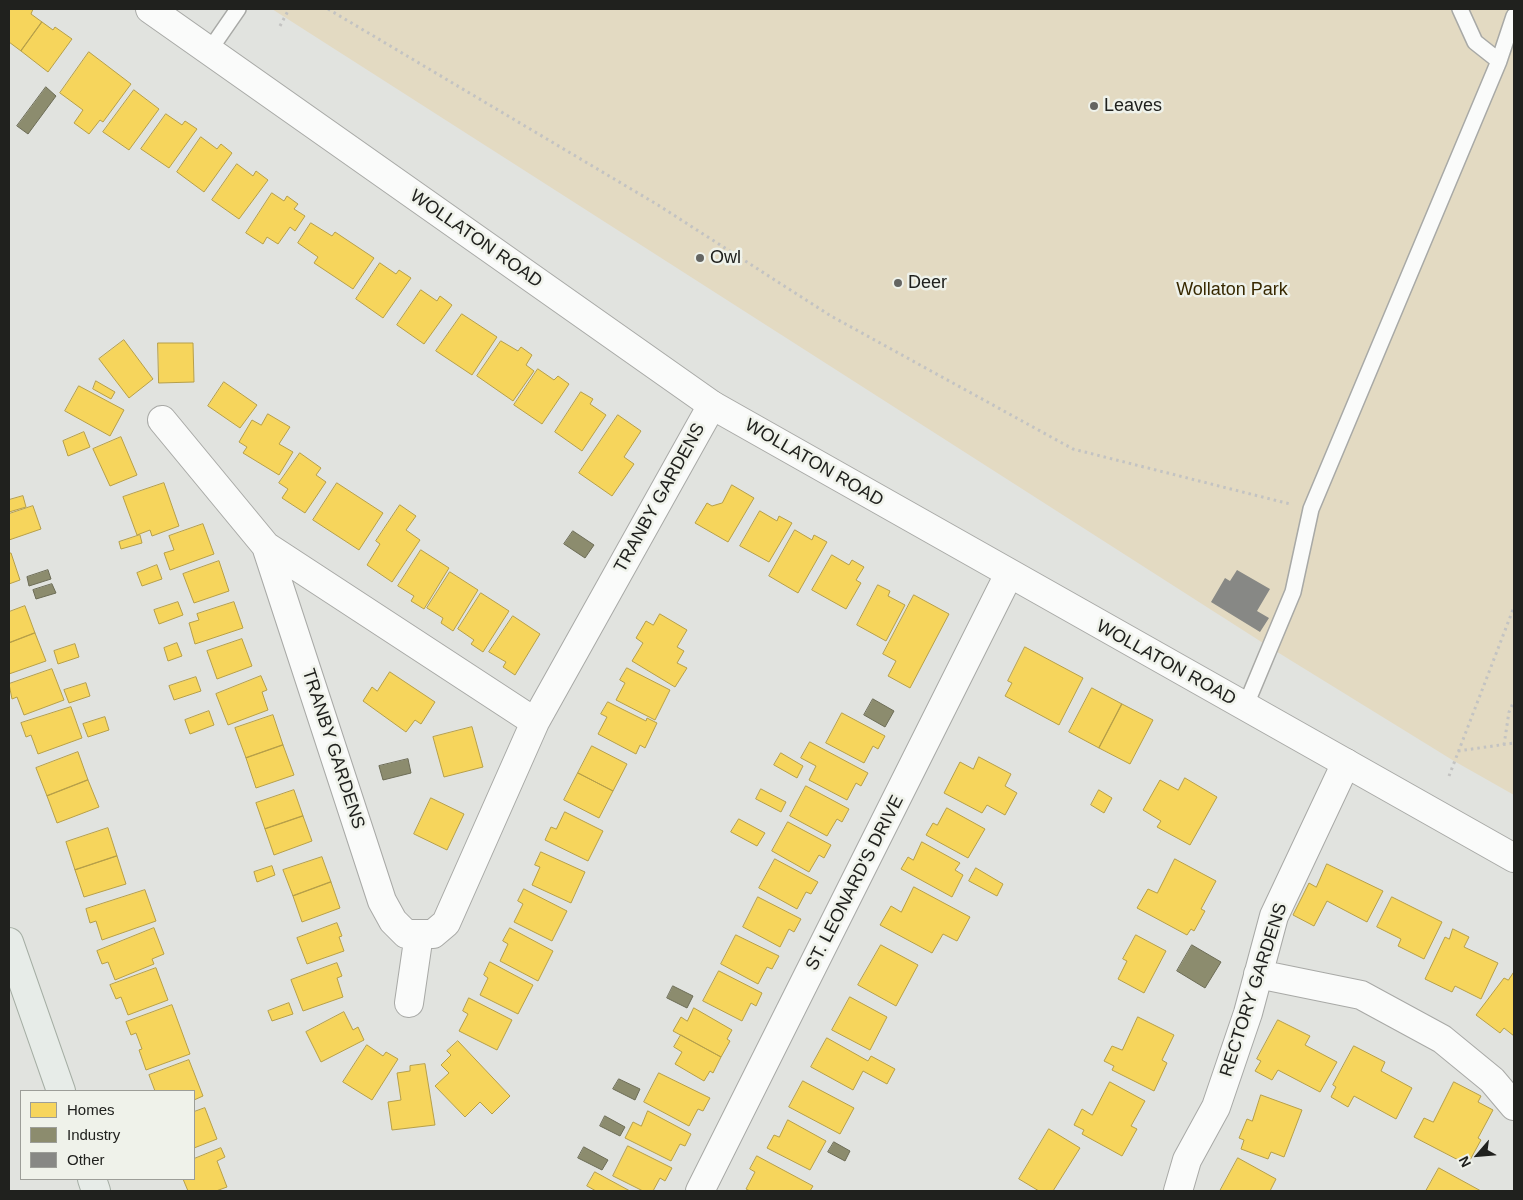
<!DOCTYPE html>
<style>
body{margin:0}
#map{position:relative;width:1523px;height:1200px;overflow:hidden;background:#e1e3df;font-family:Helvetica,sans-serif}
canvas{display:block}
.frame{position:absolute;inset:0;border:10px solid #20211e;pointer-events:none}
.legend{position:absolute;left:20px;top:1090px;width:175px;height:90px;box-sizing:border-box;background:#eff2ea;border:1px solid #9c9e98;margin:0;padding:6px 9px;list-style:none;font-size:15px;color:#20211e}
.legend li{display:flex;align-items:center;gap:10px;height:25px}
.legend b{width:25px;border:1px solid #9c9e98}
.north{position:absolute;left:1453px;top:1130px;width:50px;height:50px;-webkit-text-stroke:4px #eff2ea;paint-order:stroke;rotate:243deg;font-size:14px;font-weight:700;line-height:20px;text-align:center;color:#20211e}
.north::after{content:'';display:block;margin:auto;width:18px;height:22px;background:#20211e;clip-path:polygon(50% 0,100% 100%,50% 72%,0 100%)}
</style>
<div id="map">
<canvas width="1523" height="1200"></canvas>
<div class="frame"></div>
<ul class="legend">
<li><b style="height:14px;background:#f6d55c"></b>Homes</li>
<li><b style="height:14px;background:#8c8c6e"></b>Industry</li>
<li><b style="height:14px;background:#878885"></b>Other</li>
</ul>
<div class="north">N</div>
</div>
<script>
const g = document.querySelector('canvas').getContext('2d');
g.lineJoin = 'round';
function fill(path, color) { g.fillStyle = color; g.fill(path, 'evenodd'); }
function strokePath(path, color, width, dash) { g.strokeStyle = color; g.lineWidth = width; g.lineCap = dash ? 'butt' : 'round'; g.setLineDash(dash || []); g.stroke(path); }
function label(font, color, halo, rows, align = 'center') {
  g.font = font + ' Helvetica,sans-serif'; g.lineWidth = 5; g.setLineDash([]); g.textBaseline = 'middle'; g.strokeStyle = halo; g.fillStyle = color; for (const [text, x, y, turn = 0] of rows) {
    g.save(); g.translate(x, y); g.rotate((+turn || 0) * Math.PI / 180); g.textAlign = isNaN(turn) ? turn : align; if (halo) g.strokeText(text, 0, 0); g.fillText(text, 0, 0); g.restore();
  }
}
fill(new Path2D(`
 M 272,9 L 1514,9 L 1514,795 L 1454,761 L 1274,650 Z`), '#e3dac2');
const homes = new Path2D(`
 M 9,9 L 33,9 L 31,14 L 42,22 L 21,51 L 9,42 Z
 M 42,22 L 53,30 L 55,27 L 72,39 L 48,72 L 21,51 Z
 M 89,52 L 131,84 L 103,122 L 100,120 L 89,134 L 74,123 L 83,110 L 60,93 Z
 M 134,90 L 159,109 L 129,150 L 103,132 Z
 M 166,114 L 182,125 L 185,121 L 197,129 L 169,168 L 141,149 Z
 M 201,137 L 217,149 L 221,144 L 232,153 L 204,192 L 177,172 Z
 M 237,164 L 253,176 L 256,171 L 268,180 L 239,219 L 212,200 Z
 M 272,193 L 284,201 L 287,196 L 298,204 L 294,209 L 305,216 L 295,231 L 290,227 L 278,244 L 267,237 L 263,244 L 246,233 Z
 M 311,223 L 332,236 L 335,232 L 374,258 L 353,289 L 314,263 L 318,257 L 298,243 Z
 M 380,263 L 396,274 L 399,270 L 411,278 L 383,318 L 356,299 Z
 M 421,290 L 437,301 L 440,296 L 452,305 L 424,344 L 397,325 Z
 M 462,314 L 497,337 L 472,375 L 436,351 Z
 M 124,340 L 153,379 L 129,398 L 99,359 Z
 M 501,341 L 518,351 L 521,347 L 532,355 L 526,365 L 534,371 L 513,401 L 477,376 Z
 M 158,343 L 193,343 L 194,382 L 159,383 Z
 M 538,369 L 554,380 L 558,376 L 569,384 L 542,424 L 514,405 Z
 M 96,381 L 115,392 L 111,399 L 93,389 Z
 M 224,382 L 257,405 L 240,428 L 208,406 Z
 M 79,386 L 124,410 L 110,436 L 65,411 Z
 M 581,392 L 593,399 L 590,404 L 606,415 L 582,451 L 555,432 Z
 M 268,414 L 290,427 L 279,444 L 293,452 L 279,475 L 243,453 L 247,447 L 239,442 L 252,420 L 261,425 Z
 M 618,415 L 641,431 L 624,457 L 634,464 L 612,496 L 579,473 Z
 M 84,432 L 90,447 L 68,456 L 63,441 Z
 M 121,437 L 137,475 L 110,486 L 93,449 Z
 M 300,453 L 321,468 L 316,475 L 326,482 L 305,513 L 282,498 L 288,489 L 279,483 Z
 M 164,483 L 179,526 L 152,536 L 150,530 L 137,535 L 123,497 Z
 M 337,483 L 383,513 L 359,550 L 313,520 Z
 M 732,485 L 754,498 L 728,542 L 695,523 L 707,503 L 712,506 L 722,503 Z
 M 23,496 L 26,507 L 9,512 L 9,500 Z
 M 400,505 L 416,516 L 406,530 L 420,540 L 392,582 L 367,565 L 380,544 L 376,541 Z
 M 33,506 L 41,529 L 9,540 L 9,514 Z
 M 760,511 L 777,521 L 779,516 L 792,523 L 769,562 L 740,546 Z
 M 203,524 L 214,554 L 170,570 L 164,553 L 174,550 L 169,536 Z
 M 795,530 L 812,540 L 814,535 L 827,542 L 798,593 L 769,576 Z
 M 140,535 L 142,543 L 121,549 L 119,542 Z
 M 421,550 L 449,568 L 424,609 L 411,601 L 414,596 L 398,586 Z
 M 9,553 L 11,553 L 20,580 L 9,584 Z
 M 832,555 L 849,565 L 852,560 L 864,567 L 856,580 L 861,583 L 846,609 L 812,590 Z
 M 219,561 L 229,591 L 194,603 L 183,574 Z
 M 157,565 L 162,579 L 142,586 L 137,573 Z
 M 450,572 L 478,590 L 453,631 L 441,623 L 443,618 L 427,608 Z
 M 878,585 L 890,591 L 888,596 L 905,605 L 886,641 L 857,625 Z
 M 481,593 L 509,611 L 483,652 L 471,644 L 474,640 L 458,629 Z
 M 914,595 L 949,614 L 910,688 L 888,676 L 896,661 L 883,654 Z
 M 178,602 L 183,615 L 159,624 L 154,610 Z
 M 234,602 L 243,628 L 195,644 L 189,623 L 199,620 L 197,614 Z
 M 25,606 L 35,633 L 9,643 L 9,612 Z
 M 660,614 L 687,630 L 677,647 L 684,651 L 677,663 L 687,668 L 675,687 L 632,661 L 643,643 L 636,638 L 646,621 L 653,625 Z
 M 513,616 L 540,634 L 515,675 L 503,667 L 506,662 L 489,652 Z
 M 35,633 L 46,661 L 9,674 L 9,643 Z
 M 242,639 L 252,666 L 217,679 L 207,651 Z
 M 177,643 L 182,656 L 168,661 L 164,648 Z
 M 75,644 L 79,657 L 58,664 L 54,651 Z
 M 1025,647 L 1083,678 L 1059,725 L 1005,696 L 1012,683 L 1008,681 Z
 M 627,668 L 670,690 L 655,720 L 616,700 L 625,683 L 620,680 Z
 M 52,669 L 64,700 L 24,715 L 17,697 L 12,699 L 9,684 Z
 M 390,672 L 435,702 L 421,724 L 415,720 L 406,732 L 363,701 L 372,687 L 377,691 Z
 M 261,676 L 267,690 L 262,692 L 268,710 L 228,725 L 216,694 Z
 M 196,677 L 201,691 L 174,700 L 169,686 Z
 M 86,683 L 90,696 L 69,703 L 64,690 Z
 M 1092,688 L 1122,704 L 1099,748 L 1069,732 Z
 M 608,702 L 646,721 L 647,718 L 657,723 L 645,748 L 640,745 L 636,754 L 598,734 L 607,717 L 601,714 Z
 M 1122,704 L 1153,720 L 1130,764 L 1099,748 Z
 M 71,707 L 82,738 L 38,754 L 31,735 L 26,737 L 21,723 Z
 M 209,711 L 214,725 L 190,734 L 185,720 Z
 M 842,713 L 885,736 L 878,749 L 873,746 L 864,763 L 826,743 Z
 M 273,715 L 283,745 L 246,758 L 235,728 Z
 M 105,717 L 109,730 L 88,737 L 83,724 Z
 M 472,727 L 483,767 L 444,777 L 433,737 Z
 M 810,742 L 868,773 L 861,786 L 856,783 L 847,800 L 809,780 L 816,766 L 801,758 Z
 M 283,745 L 294,775 L 256,788 L 246,758 Z
 M 592,746 L 627,764 L 613,791 L 578,773 Z
 M 78,752 L 88,780 L 47,796 L 36,768 Z
 M 781,753 L 803,766 L 797,778 L 774,765 Z
 M 979,757 L 1011,774 L 1005,786 L 1017,793 L 1005,815 L 987,805 L 982,813 L 944,793 L 960,762 L 973,769 Z
 M 578,773 L 613,791 L 599,818 L 564,800 Z
 M 1185,778 L 1217,797 L 1190,845 L 1157,827 L 1161,821 L 1143,810 L 1160,780 L 1178,790 Z
 M 88,780 L 99,807 L 57,823 L 47,796 Z
 M 806,786 L 849,809 L 842,822 L 837,819 L 827,836 L 790,816 Z
 M 761,789 L 786,802 L 781,812 L 756,799 Z
 M 294,790 L 303,816 L 265,829 L 256,803 Z
 M 1099,790 L 1112,798 L 1104,813 L 1091,805 Z
 M 431,798 L 464,814 L 447,850 L 414,834 Z
 M 947,808 L 985,829 L 968,858 L 926,835 L 933,823 L 937,825 Z
 M 565,812 L 603,831 L 588,861 L 545,840 L 551,827 L 556,829 Z
 M 303,816 L 312,841 L 274,855 L 265,829 Z
 M 739,819 L 765,833 L 757,846 L 731,832 Z
 M 788,822 L 831,845 L 824,858 L 819,855 L 809,872 L 772,851 Z
 M 108,828 L 117,856 L 75,870 L 66,842 Z
 M 922,842 L 960,863 L 955,870 L 963,875 L 952,897 L 901,869 L 908,857 L 913,860 Z
 M 541,852 L 585,872 L 571,903 L 532,885 L 540,867 L 535,865 Z
 M 117,856 L 126,884 L 84,897 L 75,870 Z
 M 322,857 L 331,882 L 293,896 L 283,870 Z
 M 775,859 L 818,882 L 811,894 L 806,892 L 797,909 L 759,888 Z
 M 1175,859 L 1216,881 L 1201,909 L 1205,911 L 1194,931 L 1191,929 L 1187,935 L 1137,908 L 1148,889 L 1157,893 Z
 M 1327,864 L 1383,891 L 1367,922 L 1327,901 L 1314,926 L 1293,915 L 1309,883 L 1316,887 Z
 M 272,866 L 275,875 L 257,882 L 254,872 Z
 M 976,868 L 1003,884 L 997,896 L 969,881 Z
 M 331,882 L 340,908 L 302,922 L 293,896 Z
 M 914,887 L 970,917 L 957,941 L 943,934 L 932,953 L 880,925 L 891,906 L 901,912 Z
 M 524,889 L 567,911 L 552,941 L 514,922 L 523,904 L 518,901 Z
 M 145,890 L 156,921 L 102,940 L 96,921 L 90,923 L 86,909 Z
 M 758,897 L 801,919 L 794,932 L 789,929 L 780,947 L 743,927 Z
 M 1392,897 L 1442,922 L 1424,959 L 1398,946 L 1401,939 L 1377,927 Z
 M 337,923 L 342,936 L 339,937 L 344,951 L 307,964 L 297,938 Z
 M 154,928 L 164,954 L 152,959 L 154,964 L 115,980 L 108,962 L 102,964 L 97,951 Z
 M 510,928 L 553,951 L 538,981 L 500,961 L 508,944 L 503,941 Z
 M 1453,929 L 1469,937 L 1464,947 L 1498,963 L 1481,999 L 1455,986 L 1452,992 L 1425,979 L 1445,937 L 1449,939 Z
 M 736,935 L 779,956 L 772,969 L 767,967 L 758,984 L 721,964 Z
 M 1136,935 L 1166,951 L 1144,993 L 1118,979 L 1127,961 L 1123,959 Z
 M 881,945 L 918,965 L 896,1006 L 858,985 Z
 M 490,962 L 533,985 L 518,1014 L 480,995 L 488,978 L 484,975 Z
 M 337,963 L 342,976 L 337,978 L 343,997 L 303,1011 L 291,980 Z
 M 156,968 L 168,1000 L 128,1015 L 121,997 L 116,999 L 110,985 Z
 M 719,971 L 762,993 L 756,1006 L 751,1003 L 742,1021 L 703,1001 Z
 M 1514,972 L 1514,1036 L 1504,1028 L 1500,1033 L 1476,1015 L 1504,978 L 1508,980 Z
 M 850,997 L 887,1017 L 870,1050 L 832,1030 Z
 M 469,998 L 512,1020 L 497,1050 L 459,1031 L 468,1014 L 463,1011 Z
 M 289,1003 L 293,1014 L 272,1021 L 268,1011 Z
 M 172,1005 L 190,1054 L 146,1070 L 139,1050 L 142,1049 L 136,1033 L 131,1035 L 126,1022 Z
 M 694,1008 L 732,1030 L 727,1039 L 730,1041 L 721,1057 L 673,1031 L 681,1017 L 687,1021 Z
 M 344,1012 L 353,1030 L 358,1027 L 364,1040 L 321,1062 L 306,1032 Z
 M 1138,1017 L 1174,1035 L 1162,1060 L 1167,1063 L 1154,1091 L 1112,1070 L 1114,1066 L 1104,1061 L 1112,1046 L 1122,1050 Z
 M 1278,1020 L 1310,1036 L 1305,1045 L 1337,1062 L 1320,1092 L 1278,1070 L 1272,1080 L 1255,1071 L 1261,1061 L 1257,1059 Z
 M 681,1035 L 721,1057 L 713,1073 L 710,1071 L 704,1081 L 675,1064 L 682,1052 L 674,1047 Z
 M 827,1038 L 868,1061 L 871,1056 L 895,1069 L 887,1084 L 863,1071 L 853,1090 L 811,1067 Z
 M 458,1041 L 510,1096 L 492,1114 L 480,1102 L 465,1117 L 435,1086 L 449,1073 L 441,1065 L 451,1055 L 447,1051 Z
 M 367,1045 L 383,1056 L 386,1052 L 398,1059 L 372,1100 L 343,1082 Z
 M 1354,1046 L 1385,1062 L 1381,1071 L 1412,1088 L 1396,1119 L 1354,1096 L 1348,1107 L 1331,1097 L 1336,1087 L 1333,1085 Z
 M 189,1060 L 203,1096 L 194,1100 L 194,1091 L 155,1091 L 149,1075 Z
 M 425,1064 L 435,1125 L 392,1130 L 388,1102 L 401,1100 L 397,1073 L 410,1071 L 410,1066 Z
 M 659,1073 L 710,1098 L 703,1111 L 698,1109 L 689,1126 L 644,1102 Z
 M 803,1081 L 854,1108 L 840,1134 L 789,1107 Z
 M 1110,1082 L 1145,1101 L 1131,1126 L 1137,1129 L 1122,1156 L 1082,1134 L 1084,1130 L 1074,1125 L 1082,1109 L 1092,1115 Z
 M 1454,1082 L 1481,1096 L 1478,1102 L 1493,1110 L 1478,1138 L 1481,1140 L 1470,1160 L 1467,1158 L 1464,1163 L 1414,1137 L 1424,1118 L 1433,1122 Z
 M 1261,1095 L 1302,1110 L 1284,1157 L 1271,1152 L 1268,1159 L 1241,1149 L 1244,1140 L 1239,1138 L 1247,1119 L 1252,1121 Z
 M 205,1108 L 217,1139 L 194,1148 L 194,1112 Z
 M 648,1111 L 691,1134 L 685,1146 L 680,1144 L 671,1161 L 625,1138 L 633,1122 L 641,1126 Z
 M 788,1120 L 826,1141 L 810,1170 L 767,1148 L 774,1135 L 779,1137 Z
 M 1049,1129 L 1080,1148 L 1053,1191 L 1039,1191 L 1019,1179 Z
 M 628,1146 L 672,1168 L 665,1181 L 660,1178 L 653,1191 L 643,1191 L 613,1176 Z
 M 221,1148 L 225,1157 L 217,1161 L 227,1187 L 216,1191 L 188,1191 L 183,1179 L 194,1179 L 194,1159 Z
 M 757,1156 L 813,1186 L 810,1191 L 750,1191 L 746,1189 L 755,1172 L 750,1169 Z
 M 1238,1158 L 1276,1179 L 1270,1191 L 1220,1191 Z
 M 1439,1168 L 1481,1191 L 1426,1191 Z
 M 595,1172 L 630,1191 L 596,1191 L 587,1186 Z`);
fill(homes, '#f6d55c');
strokePath(homes, '#b69f49', 1);
const industry = new Path2D(`
 M 46,87 L 56,96 L 28,134 L 17,126 Z
 M 573,531 L 594,545 L 585,558 L 564,544 Z
 M 48,570 L 51,579 L 29,586 L 27,577 Z
 M 52,584 L 56,593 L 36,599 L 33,590 Z
 M 873,699 L 894,711 L 885,727 L 864,715 Z
 M 408,759 L 411,773 L 383,780 L 379,766 Z
 M 1192,945 L 1221,962 L 1205,988 L 1177,971 Z
 M 673,986 L 693,996 L 687,1008 L 667,998 Z
 M 619,1079 L 640,1089 L 635,1100 L 613,1089 Z
 M 605,1116 L 625,1127 L 620,1136 L 600,1126 Z
 M 834,1142 L 850,1151 L 845,1161 L 828,1152 Z
 M 584,1147 L 608,1160 L 602,1170 L 578,1158 Z`);
fill(industry, '#8c8c6e');
strokePath(industry, '#6c6c56', 1);
fill(new Path2D(`
 M 1237,570 L 1270,589 L 1257,611 L 1269,618 L 1260,632 L 1211,602 L 1225,578 L 1230,581 Z`), '#878885');
const lane = new Path2D(`
 M 1460,9 L 1475,42 L 1499,61
 M 209,51 L 238,9
 M 1245,707 L 1293,592 L 1311,509 L 1499,61 L 1514,16`);
const street = new Path2D(`
 M 162,420 L 266,546
 M 535,722 L 266,546 L 382,901 L 393,921 L 406,934 L 433,934 L 446,923 L 535,722 L 712,405
 M 1258,974 L 1361,995 L 1442,1039 L 1492,1080 L 1514,1106
 M 409,1003 L 419,934
 M 700,1191 L 1009,574
 M 1178,1191 L 1187,1160 L 1216,1107 L 1248,1013 L 1274,916 L 1346,763`);
const secondary = new Path2D(`
 M 150,9 L 712,405 L 1514,858`);
const primary = new Path2D(`
 M 9,942 L 61,1091
 M 92,1179 L 96,1191`);
strokePath(lane, '#a8a9a6', 18);
strokePath(street, '#a8a9a6', 30);
strokePath(secondary, '#a8a9a6', 30);
strokePath(primary, '#a5aea4', 30);
strokePath(new Path2D(`
 M 328,9 L 658,205 L 831,316 L 1073,449 L 1290,504
 M 280,26 L 289,9
 M 1504,745 L 1509,712 L 1514,701
 M 1458,751 L 1514,743
 M 1449,776 L 1514,607`), '#c3c3c2', 3, [2.5, 4]);
strokePath(lane, '#fafbfa', 15);
strokePath(street, '#fafbfa', 28);
strokePath(secondary, '#fafbfa', 28);
strokePath(primary, '#e7ece8', 28);
for (const [x, y, r, color] of [
 [1094,106,5,"#646562"],
 [700,258,5,"#646562"],
 [898,283,5,"#646562"]
]) { const dot = new Path2D(); dot.arc(x, y, r, 0, 2 * Math.PI); g.fillStyle = color; g.fill(dot); strokePath(dot, '#eff2ea', 2); }
label('18px', '#20211e', '#eff2ea', [
 ["Leaves",1104,106],
 ["Owl",710,258],
 ["Deer",908,283]
], 'left');
label('18px', '#20211e', '#eff2ea', [
 ["WOLLATON ROAD",476,239,35],
 ["WOLLATON ROAD",814,463,30],
 ["TRANBY GARDENS",660,498,-61],
 ["WOLLATON ROAD",1166,663,29],
 ["TRANBY GARDENS",333,749,72],
 ["ST. LEONARD'S DRIVE",855,883,-63],
 ["RECTORY GARDENS",1254,990,-72]
]);
label('18px', '#372800', '#eff2ea', [
 ["Wollaton Park",1232,290]
]);
</script>
